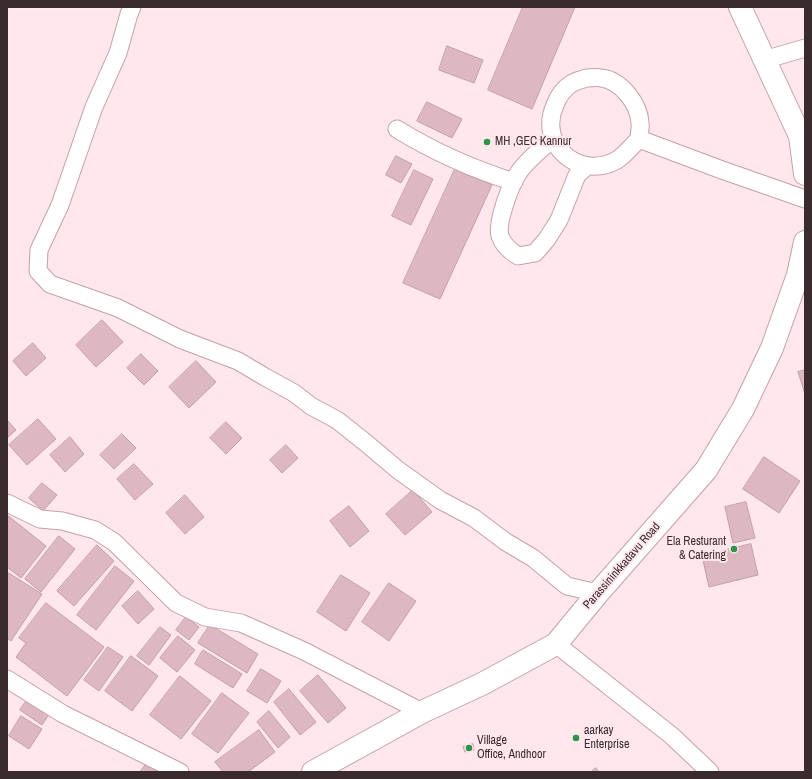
<!DOCTYPE html>
<style>
body{margin:0}
#map{position:relative;width:812px;height:779px;overflow:hidden;background:#ffe7ec;font-family:"Archivo Narrow",sans-serif}
canvas{display:block}
.frame{position:absolute;inset:0;border:8px solid #392b2e;pointer-events:none}
</style>
<div id="map">
<canvas width="812" height="779"></canvas>
<div class="frame"></div>
</div>
<script>
const g = document.querySelector('canvas').getContext('2d');
g.lineJoin = 'round';
function fill(path, color) { g.fillStyle = color; g.fill(path, 'evenodd'); }
function strokePath(path, color, width, dash) { g.strokeStyle = color; g.lineWidth = width; g.lineCap = dash ? 'butt' : 'round'; g.setLineDash(dash || []); g.stroke(path); }
function label(font, color, halo, rows, align = 'center') {
  g.font = font + ' "Archivo Narrow",sans-serif'; g.lineWidth = 4; g.setLineDash([]); g.textBaseline = 'middle'; g.strokeStyle = halo; g.fillStyle = color; for (const [text, x, y, turn = 0] of rows) {
    g.save(); g.translate(x, y); g.rotate((+turn || 0) * Math.PI / 180); g.textAlign = isNaN(turn) ? turn : align; if (halo) g.strokeText(text, 0, 0); g.fillText(text, 0, 0); g.restore();
  }
}
const building = new Path2D(`
 M 523,7 L 575,7 L 532,109 L 488,90 Z
 M 447,46 L 483,60 L 474,83 L 439,70 Z
 M 427,102 L 462,119 L 452,138 L 417,121 Z
 M 396,156 L 412,164 L 401,183 L 386,175 Z
 M 455,169 L 492,185 L 440,299 L 403,283 Z
 M 414,170 L 433,179 L 411,225 L 392,216 Z
 M 102,320 L 123,342 L 96,367 L 76,345 Z
 M 33,343 L 46,358 L 26,376 L 13,361 Z
 M 141,354 L 158,371 L 144,385 L 127,368 Z
 M 196,361 L 216,382 L 189,408 L 169,387 Z
 M 805,370 L 805,394 L 798,372 Z
 M 38,419 L 56,439 L 27,465 L 9,445 Z
 M 7,420 L 16,430 L 7,438 Z
 M 226,422 L 242,438 L 226,454 L 210,438 Z
 M 122,434 L 136,448 L 114,469 L 100,455 Z
 M 70,437 L 84,454 L 65,472 L 50,455 Z
 M 286,445 L 298,458 L 282,473 L 270,460 Z
 M 764,457 L 800,481 L 779,513 L 743,489 Z
 M 134,464 L 153,484 L 135,500 L 117,479 Z
 M 42,483 L 57,495 L 43,511 L 29,498 Z
 M 413,490 L 432,512 L 405,535 L 386,514 Z
 M 185,495 L 204,517 L 185,534 L 166,513 Z
 M 746,502 L 755,538 L 733,543 L 725,507 Z
 M 349,506 L 369,531 L 350,547 L 330,521 Z
 M 7,515 L 46,546 L 21,578 L 7,567 Z
 M 59,536 L 75,549 L 41,592 L 25,579 Z
 M 751,544 L 758,575 L 709,587 L 702,556 Z
 M 97,545 L 114,561 L 74,606 L 57,591 Z
 M 115,566 L 134,581 L 96,630 L 77,615 Z
 M 7,572 L 42,594 L 11,641 L 7,638 Z
 M 341,575 L 370,593 L 346,631 L 317,612 Z
 M 389,583 L 416,601 L 389,641 L 362,622 Z
 M 138,591 L 154,609 L 138,624 L 122,606 Z
 M 46,603 L 104,647 L 67,696 L 16,657 L 26,643 L 19,638 Z
 M 186,617 L 199,627 L 189,640 L 176,630 Z
 M 210,625 L 258,654 L 247,673 L 198,643 Z
 M 160,627 L 171,635 L 149,665 L 137,656 Z
 M 178,636 L 195,650 L 177,672 L 160,658 Z
 M 108,647 L 123,657 L 99,691 L 84,680 Z
 M 203,650 L 242,674 L 233,688 L 195,664 Z
 M 131,656 L 158,676 L 132,711 L 105,691 Z
 M 261,669 L 281,681 L 267,703 L 247,691 Z
 M 318,675 L 346,708 L 328,723 L 300,691 Z
 M 180,676 L 211,701 L 181,739 L 150,715 Z
 M 289,689 L 316,722 L 300,735 L 274,702 Z
 M 222,693 L 249,713 L 218,753 L 192,734 Z
 M 29,697 L 50,713 L 42,725 L 20,710 Z
 M 269,711 L 290,737 L 278,748 L 257,722 Z
 M 21,716 L 42,729 L 29,749 L 9,736 Z
 M 259,730 L 275,752 L 248,772 L 223,772 L 215,762 Z
 M 473,744 L 474,750 L 465,752 L 463,747 Z
 M 147,763 L 159,772 L 140,772 Z
 M 596,768 L 599,772 L 591,772 Z`);
fill(building, '#deb8c0');
strokePath(building, '#c39ea7', 1);
const minor = new Path2D(`
 M 132,7 L 129,14 L 118,53 L 94,107 L 60,205 L 39,250 L 38,271 L 50,284 L 118,308 L 180,339 L 238,361 L 265,377 L 294,393 L 311,406 L 337,420 L 366,443 L 398,470 L 440,500 L 474,518 L 506,542 L 533,558 L 567,586 L 598,593
 M 764,60 L 805,48
 M 586,78 C 591,78 596,77 601,78 C 621,80 639,104 640,123 C 641,128 639,133 639,139 C 632,146 625,155 617,160 C 580,181 537,145 555,105 C 558,97 563,89 571,84 C 575,81 581,80 586,78 Z
 M 397,129 C 434,152 473,169 514,182
 M 553,139 C 541,149 528,159 519,172 C 511,183 496,223 500,236 C 503,245 510,251 518,256 L 535,253 L 547,239 L 559,220 L 577,175 L 587,166
 M 639,139 L 722,170 L 805,199
 M 7,503 L 40,519 L 62,521 L 95,530 L 114,542 L 176,603 L 205,617 L 241,623 L 304,651 L 422,712
 M 556,644 L 672,736 L 710,772
 M 7,679 L 63,714 L 180,772`);
const secondary = new Path2D(`
 M 740,7 L 800,136 L 805,174
 M 313,772 L 422,712 L 482,684 L 556,644 L 598,593 L 706,470 L 743,409 L 772,348 L 798,275 L 805,242`);
strokePath(minor, '#c5a0a9', 19);
strokePath(secondary, '#c5a0a9', 24);
strokePath(minor, '#fff', 17);
strokePath(secondary, '#fff', 22);
for (const [x, y, r, color] of [
 [487,142,4,"#2f944a"],
 [734,549,4,"#2f944a"],
 [576,738,4,"#2f944a"],
 [469,748,4,"#2f944a"]
]) { const dot = new Path2D(); dot.arc(x, y, r, 0, 2 * Math.PI); g.fillStyle = color; g.fill(dot); strokePath(dot, '#ffe7ec', 1.5); }
label('12px', '#392b2e', '#ffe7ec', [
 ["MH ,GEC Kannur",495,142],
 ["Ela Resturant",726,542,"right"],
 ["& Catering",726,556,"right"],
 ["aarkay",584,731],
 ["Enterprise",584,745],
 ["Village",477,741],
 ["Office, Andhoor",477,755]
], 'left');
label('12px', '#392b2e', '#ffe7ec', [
 ["Parassininkkadavu Road",622,566,-49]
]);
</script>
